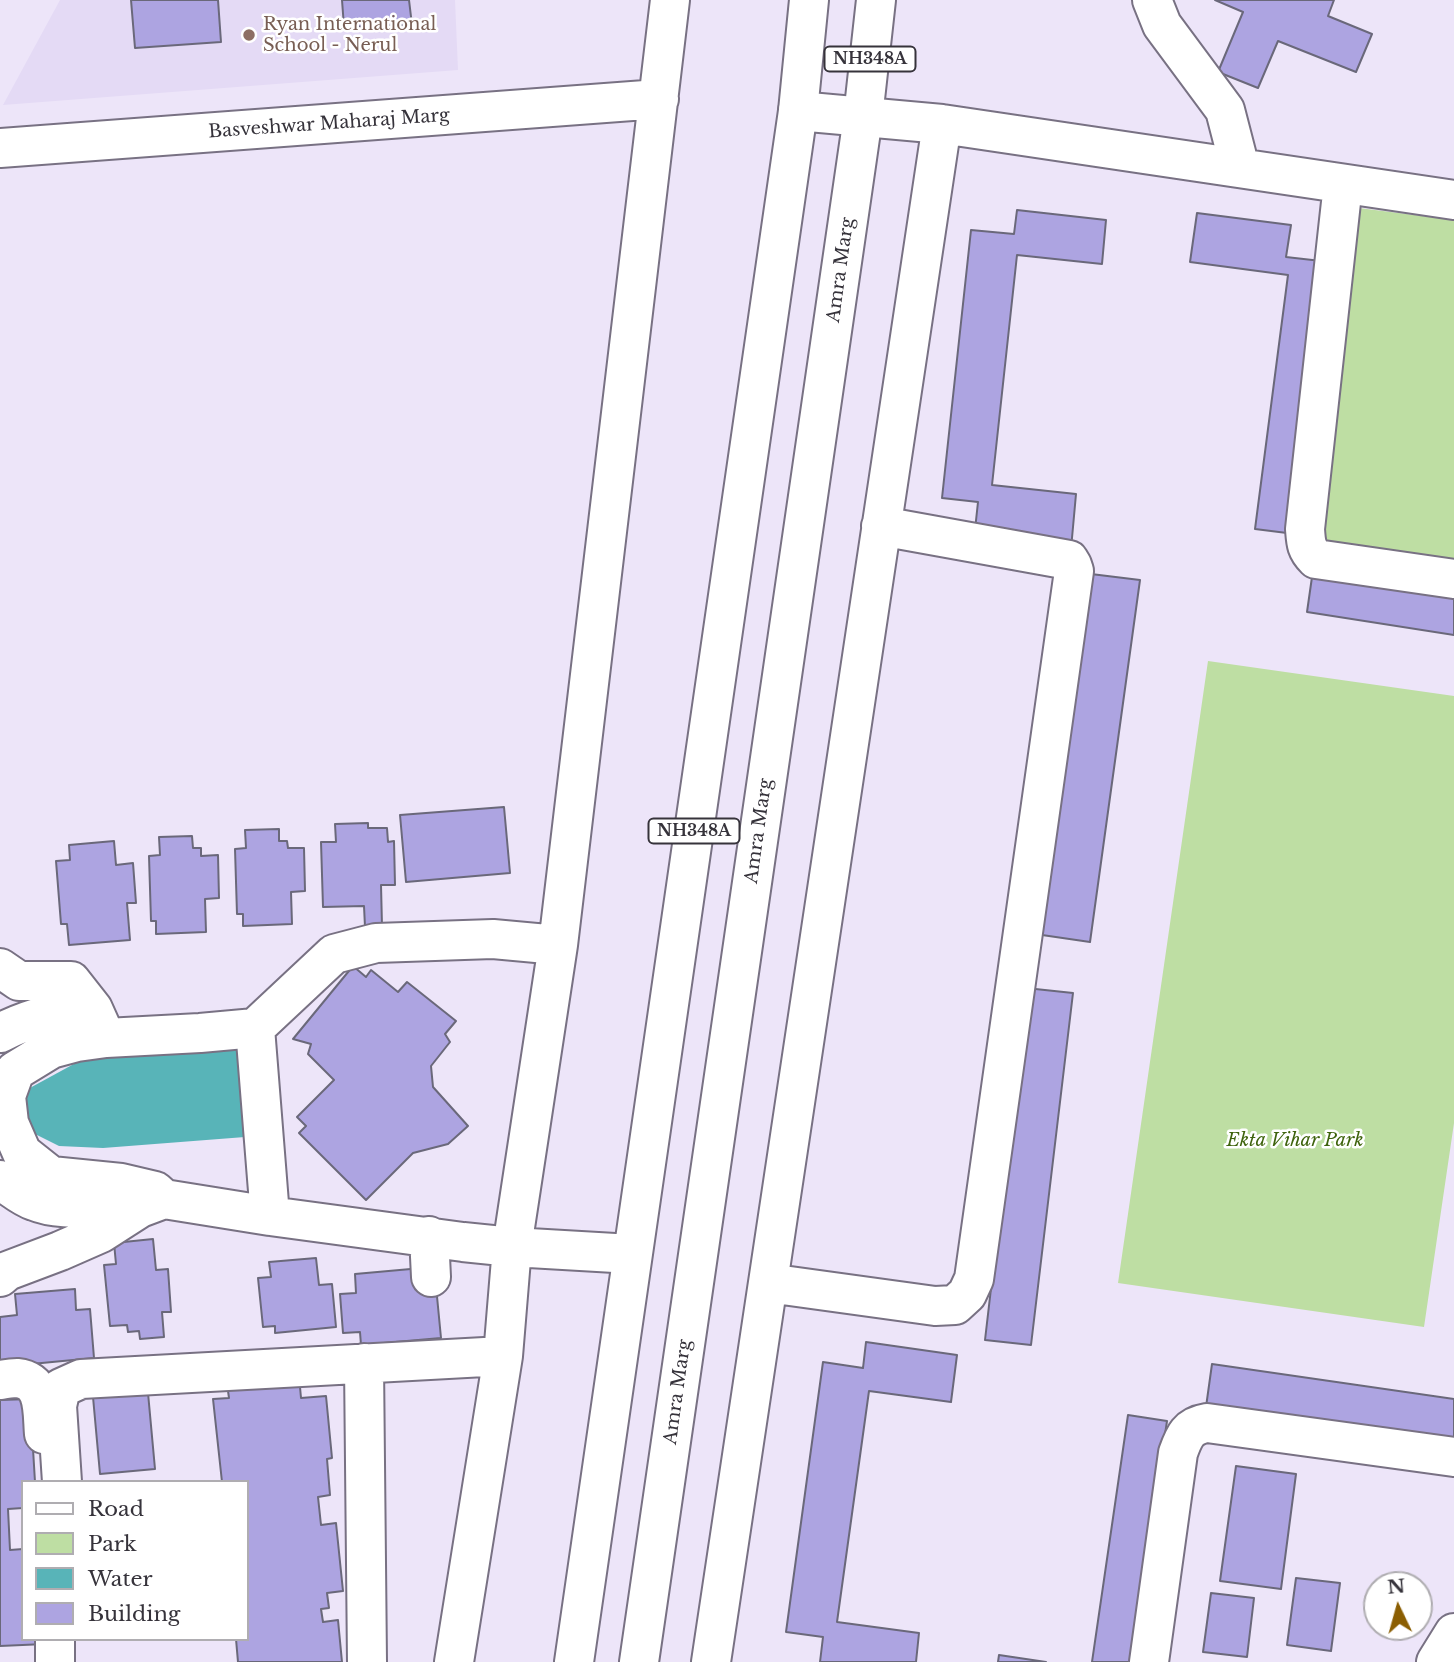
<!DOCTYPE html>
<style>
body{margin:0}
#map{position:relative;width:1454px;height:1662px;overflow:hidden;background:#ede5f9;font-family:"Libre Baskerville",serif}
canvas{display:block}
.legend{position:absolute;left:21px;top:1480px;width:228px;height:161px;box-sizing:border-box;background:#fff;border:2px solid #afadb1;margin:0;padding:9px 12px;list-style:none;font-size:21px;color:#36333b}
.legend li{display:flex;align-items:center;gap:14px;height:35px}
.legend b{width:35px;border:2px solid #afadb1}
.north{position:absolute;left:1363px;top:1571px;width:70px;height:70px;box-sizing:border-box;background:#fff;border:2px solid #afadb1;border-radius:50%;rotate:355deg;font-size:19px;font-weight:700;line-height:28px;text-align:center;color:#36333b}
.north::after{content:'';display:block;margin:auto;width:24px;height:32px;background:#8b5e02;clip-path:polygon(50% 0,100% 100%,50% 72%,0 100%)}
</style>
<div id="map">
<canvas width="1454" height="1662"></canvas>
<ul class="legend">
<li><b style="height:9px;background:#fff"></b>Road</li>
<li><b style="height:19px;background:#bedea3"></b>Park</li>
<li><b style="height:19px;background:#58b4b8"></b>Water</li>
<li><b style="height:19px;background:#ada4e1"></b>Building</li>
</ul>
<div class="north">N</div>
</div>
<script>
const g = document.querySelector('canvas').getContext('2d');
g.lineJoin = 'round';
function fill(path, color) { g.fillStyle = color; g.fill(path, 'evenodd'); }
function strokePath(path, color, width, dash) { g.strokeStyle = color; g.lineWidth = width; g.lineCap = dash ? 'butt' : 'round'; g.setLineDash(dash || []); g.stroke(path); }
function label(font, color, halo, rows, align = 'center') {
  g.font = font + ' "Libre Baskerville",serif'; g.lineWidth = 5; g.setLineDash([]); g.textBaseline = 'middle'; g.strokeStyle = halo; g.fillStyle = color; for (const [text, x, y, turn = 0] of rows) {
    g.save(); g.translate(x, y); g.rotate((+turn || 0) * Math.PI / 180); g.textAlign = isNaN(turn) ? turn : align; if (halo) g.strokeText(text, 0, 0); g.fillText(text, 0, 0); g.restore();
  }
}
fill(new Path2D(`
 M 60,0 L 455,0 L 458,70 L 3,105 Z`), '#e4daf5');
fill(new Path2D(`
 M 1351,207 L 1454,220 L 1454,569 L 1317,547 Z
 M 1208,661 L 1454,696 L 1454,1123 L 1424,1327 L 1118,1283 Z`), '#bedea3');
fill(new Path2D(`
 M 238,1049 L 245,1137 L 103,1148 L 59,1146 L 31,1132 L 23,1110 L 28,1089 L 83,1059 Z`), '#58b4b8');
const building = new Path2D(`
 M 131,0 L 218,0 L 221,42 L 135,48 Z
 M 342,0 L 409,0 L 412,25 L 344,27 Z
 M 1215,0 L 1334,0 L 1328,16 L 1372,34 L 1356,72 L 1278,41 L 1258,88 L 1218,72 L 1243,12 Z
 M 1017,210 L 1106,220 L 1102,264 L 1017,255 L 992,485 L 1076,494 L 1071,549 L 974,539 L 978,502 L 942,498 L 971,230 L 1014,234 Z
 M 1197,213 L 1291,225 L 1286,257 L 1330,262 L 1295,534 L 1255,529 L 1288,275 L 1190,262 Z
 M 1313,570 L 1454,592 L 1454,635 L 1307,612 Z
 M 1091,574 L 1140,580 L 1090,942 L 1042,935 Z
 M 504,807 L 510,873 L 406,882 L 400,815 Z
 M 368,823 L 368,828 L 387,828 L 388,842 L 394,841 L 395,885 L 381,885 L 382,926 L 365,927 L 364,906 L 323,907 L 321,842 L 336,842 L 335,824 Z
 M 279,829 L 279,841 L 287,841 L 288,848 L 304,848 L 305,891 L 291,892 L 292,924 L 243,926 L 243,914 L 237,914 L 235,849 L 246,848 L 245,830 Z
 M 192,836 L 193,848 L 201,848 L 201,856 L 218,855 L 219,898 L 205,899 L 206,932 L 156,934 L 156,921 L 151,921 L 149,856 L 160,855 L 159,837 Z
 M 114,841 L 116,865 L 133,863 L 136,903 L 127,903 L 130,940 L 69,945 L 67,924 L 61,924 L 56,861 L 70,860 L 69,845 Z
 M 353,966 L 366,977 L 371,970 L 398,992 L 407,982 L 456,1021 L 445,1034 L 450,1042 L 431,1066 L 433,1087 L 468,1126 L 448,1144 L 413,1153 L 366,1200 L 299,1133 L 306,1126 L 297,1117 L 334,1080 L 308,1054 L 311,1044 L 293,1039 Z
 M 1026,988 L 1073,993 L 1031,1345 L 985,1340 Z
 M 153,1239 L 156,1270 L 168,1269 L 171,1312 L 162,1312 L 164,1337 L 140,1339 L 139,1331 L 128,1332 L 127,1325 L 110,1326 L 104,1265 L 116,1264 L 114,1243 Z
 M 316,1258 L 319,1285 L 332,1284 L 336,1327 L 275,1333 L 275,1326 L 263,1327 L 258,1278 L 271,1277 L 269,1262 Z
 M 422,1268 L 436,1286 L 441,1338 L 361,1345 L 360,1332 L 343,1333 L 340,1294 L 356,1293 L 355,1274 Z
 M 75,1289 L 76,1310 L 90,1309 L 94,1358 L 0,1367 L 0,1317 L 17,1315 L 15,1294 Z
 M 866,1342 L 957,1355 L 951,1402 L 869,1391 L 837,1622 L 919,1633 L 916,1662 L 820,1662 L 823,1637 L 786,1632 L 823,1362 L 863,1368 Z
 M 1212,1364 L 1454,1399 L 1454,1442 L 1206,1407 Z
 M 299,1376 L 301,1398 L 326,1396 L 332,1458 L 327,1459 L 330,1495 L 318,1497 L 321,1525 L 336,1523 L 343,1591 L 327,1593 L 329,1608 L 321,1609 L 323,1622 L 338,1620 L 342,1662 L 238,1662 L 236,1639 L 247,1639 L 247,1482 L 222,1482 L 213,1399 L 229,1398 L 227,1384 Z
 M 147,1382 L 155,1469 L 100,1474 L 92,1386 Z
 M 30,1399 L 35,1482 L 23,1482 L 23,1508 L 8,1509 L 10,1550 L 23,1549 L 23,1639 L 45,1639 L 45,1644 L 0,1646 L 0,1400 Z
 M 1128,1415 L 1167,1421 L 1132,1662 L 1092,1662 Z
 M 1236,1466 L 1296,1474 L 1281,1589 L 1220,1581 Z
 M 1296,1578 L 1340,1583 L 1331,1651 L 1287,1645 Z
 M 1211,1593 L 1254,1598 L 1247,1657 L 1203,1652 Z
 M 999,1655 L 1046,1662 L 998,1662 Z`);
fill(building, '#ada4e1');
strokePath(building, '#6a687a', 2);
const minor = new Path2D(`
 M 1152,0 L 1162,25 L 1225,110 L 1240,168
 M 798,111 L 942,124 L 1454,200
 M 0,148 L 659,99
 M 1343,184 L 1305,529 C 1306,543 1306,549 1316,559 L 1454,579
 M 0,968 L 19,981 L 71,981 L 93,1009 L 106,1038
 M 255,1028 L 270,1216
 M 0,1033 C 33,1016 57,1012 93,1009
 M 0,1180 C 11,1187 22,1197 34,1201 C 65,1214 102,1203 135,1207
 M 164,1199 L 155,1191 L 121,1183 L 51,1176 L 22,1153 L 9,1123 L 6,1096 L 15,1071 L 51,1049 L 77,1042 L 106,1038 L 200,1033 L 255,1028 L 334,954 L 376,943 L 493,939 L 558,945
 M 429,1236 L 431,1277
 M 0,1277 L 7,1271 L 60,1251 L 101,1233 L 140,1208 L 164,1199 L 270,1216 L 463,1242 L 512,1247 L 632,1254
 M 768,1283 L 935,1306 L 955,1305 L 967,1294 L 974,1279 L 1074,571 L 1072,565 L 1069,560 L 881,526
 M 364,1363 L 367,1662
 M 0,1380 C 5,1379 12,1378 17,1378 C 46,1381 42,1413 44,1434
 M 62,1482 L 57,1406 L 61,1388 L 81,1379 L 503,1356
 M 55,1639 L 55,1662
 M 454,1662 L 503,1356 L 512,1247 L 558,945 L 670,0
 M 711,1662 L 942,124
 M 1149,1662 L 1178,1453 C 1184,1436 1188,1426 1207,1423 L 1454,1457
 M 1436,1662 L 1454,1633`);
const highway = new Path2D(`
 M 574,1662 L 798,111 L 809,0
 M 639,1662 L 863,117 L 876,0`);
strokePath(minor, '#787183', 42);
strokePath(highway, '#787183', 42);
strokePath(minor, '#fff', 38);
strokePath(highway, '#fff', 38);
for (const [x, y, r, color] of [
 [249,35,7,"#8d6e63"]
]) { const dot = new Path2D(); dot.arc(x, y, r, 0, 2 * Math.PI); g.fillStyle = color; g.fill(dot); strokePath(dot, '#fff', 2.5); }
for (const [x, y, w] of [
 [870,59,91],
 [694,831,91]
]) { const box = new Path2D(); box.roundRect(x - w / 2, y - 12.5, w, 25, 5); g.fillStyle = '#fff'; g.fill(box); strokePath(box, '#36333b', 2); }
label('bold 16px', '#36333b', null, [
 ["NH348A",870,59],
 ["NH348A",694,831]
]);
label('18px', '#785e54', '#fff', [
 ["Ryan International",263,25],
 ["School - Nerul",263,46]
], 'left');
label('18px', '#36333b', '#fff', [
 ["Basveshwar Maharaj Marg",329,124,-4],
 ["Amra Marg",841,270,-82],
 ["Amra Marg",759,831,-82],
 ["Amra Marg",678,1392,-82]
]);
label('italic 18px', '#3e630d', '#fff', [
 ["Ekta Vihar Park",1295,1141]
]);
</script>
